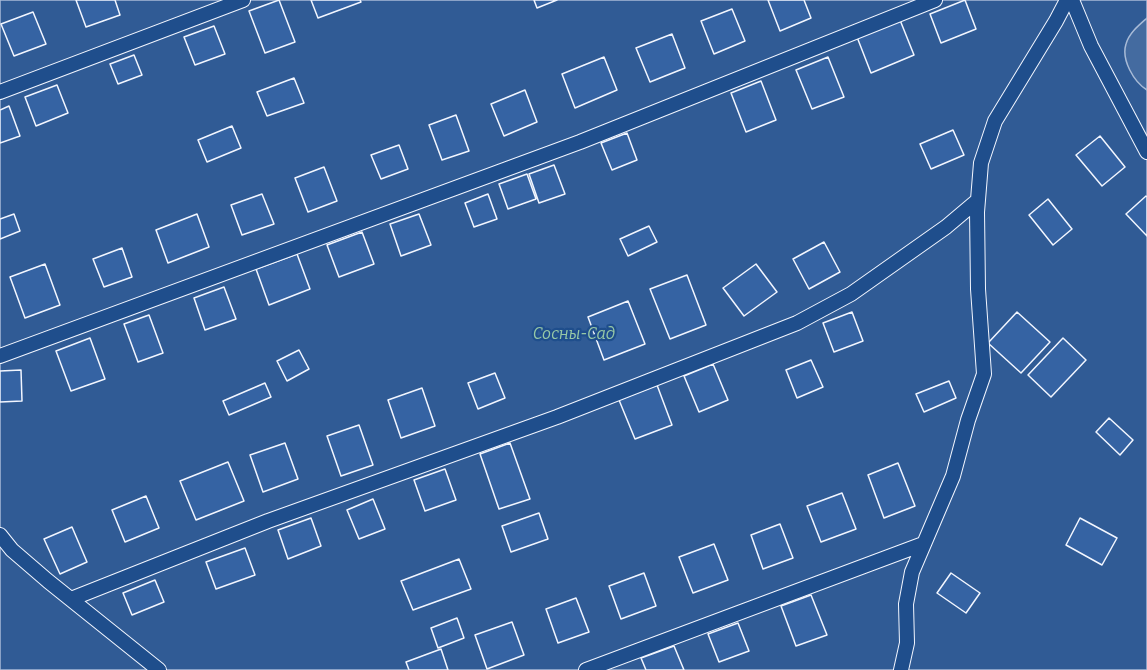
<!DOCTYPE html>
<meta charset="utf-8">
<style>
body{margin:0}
canvas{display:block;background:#1f4e8c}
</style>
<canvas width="1147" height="670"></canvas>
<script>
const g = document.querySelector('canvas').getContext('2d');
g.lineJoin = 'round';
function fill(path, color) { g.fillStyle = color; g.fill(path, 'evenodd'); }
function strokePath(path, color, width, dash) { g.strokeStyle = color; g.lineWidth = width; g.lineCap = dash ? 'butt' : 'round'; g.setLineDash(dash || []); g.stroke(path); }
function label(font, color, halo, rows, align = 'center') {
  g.font = font + ' Bitter,serif'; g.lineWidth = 4.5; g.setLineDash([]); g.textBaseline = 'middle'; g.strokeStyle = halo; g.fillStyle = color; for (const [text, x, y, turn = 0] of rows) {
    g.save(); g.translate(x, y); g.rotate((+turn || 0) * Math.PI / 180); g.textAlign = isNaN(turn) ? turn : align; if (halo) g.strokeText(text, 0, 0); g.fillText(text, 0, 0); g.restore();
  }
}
const built = new Path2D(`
 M 0,0 L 1147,0 L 1147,670 L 0,670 Z`);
fill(built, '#305b95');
strokePath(built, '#a8bbd7', 1.5);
const water = new Path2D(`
 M 1147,18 L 1147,90 C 1134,82 1121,60 1126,44 C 1129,33 1139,25 1147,18 Z`);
fill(water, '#446ba0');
strokePath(water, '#a8bbd7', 1.5);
const building = new Path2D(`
 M 76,0 L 115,0 L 120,15 L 86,27 Z
 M 279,0 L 295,42 L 265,53 L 249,11 Z
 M 311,0 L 360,0 L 361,2 L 318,18 Z
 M 534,0 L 557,0 L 537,8 Z
 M 768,0 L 804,0 L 811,18 L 780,31 Z
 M 965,0 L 976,29 L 941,43 L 930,14 Z
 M 732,9 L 745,41 L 714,54 L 701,21 Z
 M 33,12 L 46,44 L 14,56 L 1,24 Z
 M 900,20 L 914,55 L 871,73 L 857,37 Z
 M 214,26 L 225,54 L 195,65 L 184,37 Z
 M 672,34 L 685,68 L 650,82 L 636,48 Z
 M 134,55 L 142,75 L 118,84 L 110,64 Z
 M 604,57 L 617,90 L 575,108 L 562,74 Z
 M 828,57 L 844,97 L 812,109 L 796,70 Z
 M 294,78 L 304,103 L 267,116 L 257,92 Z
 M 761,81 L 776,120 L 746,132 L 731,93 Z
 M 57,85 L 68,113 L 36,126 L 25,97 Z
 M 525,90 L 537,122 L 504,136 L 491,104 Z
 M 9,106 L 20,136 L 0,143 L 0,110 Z
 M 456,115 L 469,151 L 442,160 L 429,125 Z
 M 232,126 L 241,148 L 207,162 L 198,140 Z
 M 953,130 L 964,155 L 931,169 L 920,144 Z
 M 627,133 L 637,160 L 612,170 L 601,143 Z
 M 1100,136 L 1125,167 L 1102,186 L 1076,155 Z
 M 399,145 L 408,169 L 381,179 L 371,155 Z
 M 554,165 L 565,194 L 539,203 L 529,174 Z
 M 324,167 L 337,201 L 308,212 L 295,178 Z
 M 527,174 L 536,199 L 508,209 L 499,184 Z
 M 262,194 L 274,224 L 242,235 L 231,205 Z
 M 488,194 L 497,219 L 474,227 L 465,203 Z
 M 1146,196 L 1147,197 L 1147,236 L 1126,214 Z
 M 1048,199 L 1072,229 L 1053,245 L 1029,215 Z
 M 14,214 L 20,231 L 0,239 L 0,219 Z
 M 197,214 L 209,247 L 168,263 L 156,230 Z
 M 419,214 L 431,245 L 401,256 L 390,224 Z
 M 649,226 L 657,242 L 628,256 L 620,239 Z
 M 362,232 L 374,264 L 339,277 L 327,245 Z
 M 824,242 L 840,272 L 809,289 L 793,259 Z
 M 122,248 L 132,277 L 104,287 L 93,259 Z
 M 297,254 L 310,289 L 269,305 L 256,269 Z
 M 45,264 L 60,305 L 25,318 L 10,277 Z
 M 756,264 L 777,292 L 744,316 L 723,288 Z
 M 687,275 L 706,325 L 670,339 L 650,289 Z
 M 224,287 L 236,319 L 205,330 L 194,298 Z
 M 628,301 L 645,344 L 604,360 L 588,317 Z
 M 852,312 L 863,341 L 834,352 L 823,323 Z
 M 1017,312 L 1050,342 L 1021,373 L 988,343 Z
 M 149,315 L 163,353 L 138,362 L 124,324 Z
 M 90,338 L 105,379 L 71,391 L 56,351 Z
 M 1063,338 L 1086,360 L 1051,397 L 1028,375 Z
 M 299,350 L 309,369 L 287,381 L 277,361 Z
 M 811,360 L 823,387 L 797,398 L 786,370 Z
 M 713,364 L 728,400 L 699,412 L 684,376 Z
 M 21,370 L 22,401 L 0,402 L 0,371 Z
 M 495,373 L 505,398 L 478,409 L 468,383 Z
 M 949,381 L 956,398 L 924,412 L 916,394 Z
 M 265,383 L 271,397 L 229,415 L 223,401 Z
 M 657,385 L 672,425 L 635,439 L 619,400 Z
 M 422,388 L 435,426 L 401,438 L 388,400 Z
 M 1109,418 L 1133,440 L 1120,455 L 1096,432 Z
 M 359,425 L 373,465 L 341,476 L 327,436 Z
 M 285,443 L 298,479 L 263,492 L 250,455 Z
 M 510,443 L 530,499 L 499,509 L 480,454 Z
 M 228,462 L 244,501 L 196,520 L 180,481 Z
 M 898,463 L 915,506 L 884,518 L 868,475 Z
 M 445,469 L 456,500 L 425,511 L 414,480 Z
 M 842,493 L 856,529 L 821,542 L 807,506 Z
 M 146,496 L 159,528 L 125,542 L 112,510 Z
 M 373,499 L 385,529 L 359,539 L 347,510 Z
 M 539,513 L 548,539 L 511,552 L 502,526 Z
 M 311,518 L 321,546 L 288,559 L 278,530 Z
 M 1080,518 L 1117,538 L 1102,565 L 1066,545 Z
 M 780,524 L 793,558 L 763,569 L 751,535 Z
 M 72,527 L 87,562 L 60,574 L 44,539 Z
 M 714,544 L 728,580 L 693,593 L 679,557 Z
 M 245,548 L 255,575 L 216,589 L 206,562 Z
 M 459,559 L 471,589 L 413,610 L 401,581 Z
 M 644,573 L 656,606 L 621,619 L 609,586 Z
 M 951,573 L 980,593 L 966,613 L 937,593 Z
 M 155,580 L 164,602 L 132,615 L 123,593 Z
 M 811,595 L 827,635 L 796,646 L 781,606 Z
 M 576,598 L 589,632 L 558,643 L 546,609 Z
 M 457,618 L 464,638 L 438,648 L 431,628 Z
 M 512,622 L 524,655 L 487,669 L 475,635 Z
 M 738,623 L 749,651 L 719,662 L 708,634 Z
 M 674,646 L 684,670 L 646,670 L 641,658 Z
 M 441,649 L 448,670 L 409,670 L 406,662 Z`);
fill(building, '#3563a3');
strokePath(building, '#f2f6ff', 1.5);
const service = new Path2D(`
 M 1072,0 L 1091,46 L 1147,152
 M 0,92 L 243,0
 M 0,356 L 580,142 L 935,0
 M 0,535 L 12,550 L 48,581 L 159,670
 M 71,599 L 268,521 L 557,417 L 797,323 L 851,294 L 946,227 L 978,200
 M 586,670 L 923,544
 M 901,670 L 907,643 L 906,604 L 912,572 L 953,476 L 968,420 L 984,374 L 978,289 L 977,212 L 981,163 L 995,121 L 1056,21 L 1067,0`);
strokePath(service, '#f2f6ff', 16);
strokePath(service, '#1f4e8c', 14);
label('italic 16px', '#97c8a6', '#1f4e8c', [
 ["Сосны-Сад",574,335]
]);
</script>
